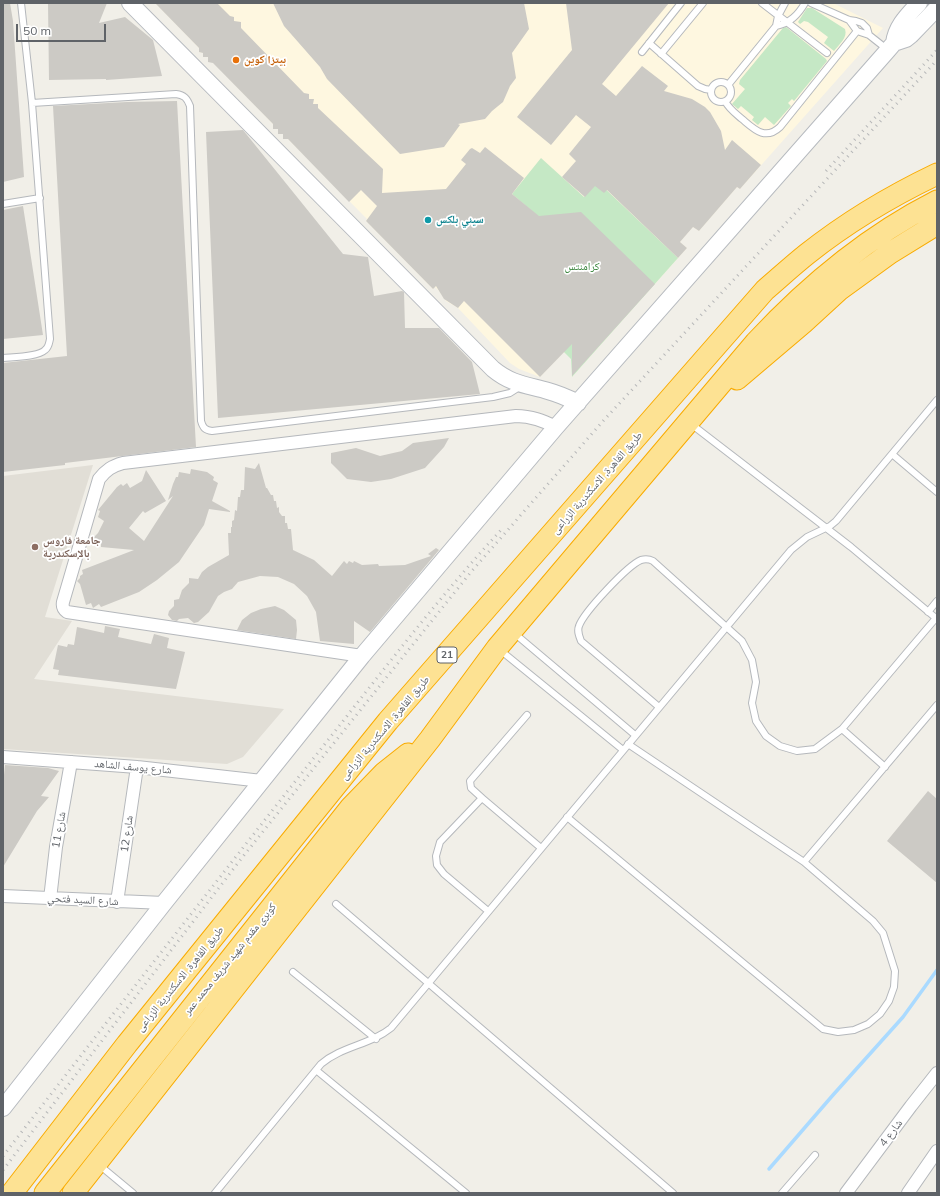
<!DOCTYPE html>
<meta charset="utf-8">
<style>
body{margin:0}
#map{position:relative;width:940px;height:1196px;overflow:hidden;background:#f1efe8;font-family:Mulish,sans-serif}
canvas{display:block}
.frame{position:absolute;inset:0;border:4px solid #5f6368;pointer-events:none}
.scale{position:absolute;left:16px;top:24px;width:90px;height:18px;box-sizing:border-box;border:2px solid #5f6368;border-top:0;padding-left:5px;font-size:12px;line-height:14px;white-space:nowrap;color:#5f6368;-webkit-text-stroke:3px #fff;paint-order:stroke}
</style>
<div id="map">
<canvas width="940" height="1196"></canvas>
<div class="frame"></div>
<div class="scale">50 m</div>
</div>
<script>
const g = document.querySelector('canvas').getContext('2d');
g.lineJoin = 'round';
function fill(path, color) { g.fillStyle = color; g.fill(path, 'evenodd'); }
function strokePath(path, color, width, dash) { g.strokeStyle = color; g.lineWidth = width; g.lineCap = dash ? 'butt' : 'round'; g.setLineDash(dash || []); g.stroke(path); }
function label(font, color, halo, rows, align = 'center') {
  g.font = font + ' Mulish,"Noto Naskh Arabic",sans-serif'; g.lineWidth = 3.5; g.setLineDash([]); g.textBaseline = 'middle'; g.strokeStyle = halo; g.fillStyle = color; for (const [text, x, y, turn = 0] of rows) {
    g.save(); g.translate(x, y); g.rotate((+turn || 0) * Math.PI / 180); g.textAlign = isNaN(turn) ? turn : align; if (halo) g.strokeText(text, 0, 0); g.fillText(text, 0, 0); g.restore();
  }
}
fill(new Path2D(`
 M 155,3 L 833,3 L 883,28 L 740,189 L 737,187 L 699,231 L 693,227 L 680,242 L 687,248 L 572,377 L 572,359 L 564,352 L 540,377 L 519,369 L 510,363 L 458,308 L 446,301 L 439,291 L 435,287 L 433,289 L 366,221 L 367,219 L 288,139 L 283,139 L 283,134 L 278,134 L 278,129 L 273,129 L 273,124 L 208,57 L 203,57 L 203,53 L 199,52 L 199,48 Z`), '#fef7e0');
fill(new Path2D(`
 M 93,465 L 45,617 L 72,621 L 34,679 L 284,709 L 243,757 L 227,764 L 3,749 L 3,476 Z`), '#e1ded6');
fill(new Path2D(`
 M 807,8 L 812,8 L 845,29 C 848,38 839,44 834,51 L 824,43 L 828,37 L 808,22 L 804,21 L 800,24 L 798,22 Z
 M 786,27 L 826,59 L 827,61 L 794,101 L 792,99 L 788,103 L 791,106 L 774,125 L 765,117 L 758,125 L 752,120 L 754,117 L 741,106 L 738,109 L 732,104 L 745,89 L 739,84 L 740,80 L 783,28 Z
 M 541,158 L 584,197 L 598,182 L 678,258 L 572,377 L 571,359 L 488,277 L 538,216 L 512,194 Z`), '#c5e8c5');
strokePath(new Path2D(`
 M 769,1169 L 833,1095 L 903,1017 L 937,970`), '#aadaff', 3.5);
fill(new Path2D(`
 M 3,3 L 10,3 L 13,21 L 24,177 L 3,182 Z
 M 48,3 L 107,3 L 99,23 L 125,17 L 153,40 L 162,76 L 106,80 L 106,79 L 49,80 Z
 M 155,3 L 217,3 L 230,16 L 234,17 L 234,21 L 241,22 L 241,28 L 304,93 L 309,94 L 309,99 L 314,99 L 313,104 L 318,104 L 318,108 L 383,169 L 382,193 L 446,189 L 466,164 L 461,160 L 470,149 L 472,148 L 480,153 L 485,147 L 524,178 L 512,194 L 539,216 L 581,212 L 655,284 L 572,376 L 572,344 L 540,377 L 464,301 L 458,308 L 444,299 L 436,286 L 433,289 L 366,221 L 377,206 L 361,190 L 349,202 L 288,139 L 283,139 L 283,134 L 278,134 L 278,129 L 273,129 L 273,124 L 213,63 L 208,62 L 208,57 L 203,57 L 203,53 L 199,52 L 199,48 Z
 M 273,3 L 524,3 L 529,29 L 512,53 L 516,78 L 510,86 L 503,102 L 492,111 L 485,119 L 458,124 L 460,125 L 444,147 L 400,154 L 327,79 L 320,67 L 284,26 Z
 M 566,3 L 669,3 L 602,84 L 616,96 L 642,66 L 668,86 L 664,91 L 692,99 L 705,107 L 710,112 L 721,131 L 725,150 L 732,140 L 761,165 L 740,189 L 737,187 L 699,231 L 693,227 L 680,242 L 687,248 L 678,258 L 607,190 L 604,193 L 595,186 L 585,197 L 562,177 L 576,161 L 569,154 L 591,127 L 576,115 L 551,145 L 517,117 L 572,50 Z
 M 177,101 L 196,447 L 65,463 L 65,465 L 3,472 L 3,363 L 67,356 L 53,106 L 127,102 Z
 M 243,130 L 343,254 L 368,257 L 374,296 L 402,291 L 404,292 L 405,328 L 439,328 L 472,362 L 480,394 L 218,418 L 206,132 Z
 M 23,206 L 43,335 L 3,339 L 3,210 Z
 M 449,438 L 444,447 L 425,468 L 391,479 L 371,482 L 347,479 L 331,463 L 331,453 L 356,448 L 380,456 L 402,451 L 413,443 Z
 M 259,463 L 266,488 L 267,488 L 271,495 L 273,495 L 274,501 L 276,501 L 277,508 L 279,507 L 279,512 L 282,516 L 285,516 L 285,523 L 287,523 L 288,529 L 291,529 L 293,550 L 314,560 L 332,576 L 344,561 L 347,564 L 349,561 L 353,563 L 354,561 L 362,565 L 378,564 L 379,566 L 405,565 L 431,556 L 428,554 L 436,548 L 439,550 L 370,632 L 354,621 L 354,644 L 320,641 L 316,612 L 307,596 L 294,584 L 278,577 L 260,576 L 238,582 L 232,589 L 224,592 L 218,596 L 209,612 L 198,622 L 194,623 L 188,618 L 179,619 L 177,621 L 172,620 L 168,615 L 169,611 L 174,606 L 174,600 L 179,599 L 182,590 L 189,583 L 189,578 L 198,579 L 202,572 L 208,567 L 229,555 L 228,533 L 231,533 L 231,527 L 232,527 L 232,521 L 234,520 L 235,510 L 237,511 L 238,497 L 240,497 L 241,490 L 244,490 L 245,467 L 255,469 Z
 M 191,469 L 207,472 L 214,477 L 213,480 L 218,483 L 212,501 L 230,511 L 230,512 L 209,509 L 204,525 L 179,562 L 157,580 L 139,592 L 101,607 L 99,604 L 93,608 L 91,603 L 86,605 L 80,584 L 77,581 L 80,578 L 80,576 L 83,574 L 82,570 L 134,550 L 101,547 L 101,544 L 92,539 L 98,533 L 104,521 L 98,517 L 100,511 L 98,510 L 117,487 L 121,484 L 123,486 L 127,483 L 130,488 L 142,481 L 146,470 L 166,501 L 145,513 L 143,511 L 129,528 L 144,541 L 173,496 L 168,500 L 173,484 L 176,477 L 178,477 L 179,472 L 190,474 Z
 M 275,606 L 284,610 L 296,620 L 297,630 L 296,639 L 237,630 L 242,620 L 251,613 L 261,609 Z
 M 105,626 L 120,629 L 118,637 L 151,644 L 154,634 L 169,638 L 167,648 L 185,652 L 176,689 L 58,675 L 59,670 L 53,669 L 58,645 L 67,647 L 68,644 L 74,645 L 77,627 L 104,633 Z
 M 5,765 L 48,768 L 59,771 L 41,796 L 49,797 L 37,811 L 3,867 L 3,785 Z
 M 928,791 L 937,799 L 937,883 L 887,841 Z`), '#cccac5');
const lane = new Path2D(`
 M 762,3 L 827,53
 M 811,3 L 849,20 L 856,21 L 862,23 L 867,28 L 869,35
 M 849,20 L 857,31 L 869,35 L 888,50
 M 776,26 C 790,23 798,15 805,3
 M 649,43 L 698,86 L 705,89 L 711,90
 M 642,52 L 681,3
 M 661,54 L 703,3
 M711 92a10 10 0 1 1 20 0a10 10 0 1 1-20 0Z
 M 728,85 L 776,26 L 778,16 L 785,3
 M 725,101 C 729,109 735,113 742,119 C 754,129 765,141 780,127 L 857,31
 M 32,103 L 176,94 C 184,95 187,98 190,106 L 201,421 C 203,428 205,430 212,431 L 493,397 L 510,393 L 521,386
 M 3,204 L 40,198
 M 3,358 C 13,357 38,357 45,350 C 49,347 49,343 50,339 L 32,103 L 21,3
 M 691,424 L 851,547 L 937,619
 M 892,454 L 937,492
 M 928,612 L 937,601
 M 514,633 L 635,735
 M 500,650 L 623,750
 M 659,707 L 581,641 C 579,636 577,631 579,626 C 584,612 627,566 641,560 C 645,559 649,559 653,561 L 742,641 L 752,660 L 756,682 L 752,703 L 756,721 L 766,736 L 780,746 L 797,751 L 815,749 L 842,729 L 936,618
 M 527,715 L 470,781 L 471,788 L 482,798 L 541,848
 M 842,729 L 885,767
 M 482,798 L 440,842 L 436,856 L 437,865 L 444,874 L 488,911
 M 567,817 L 823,1029 L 838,1032 L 854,1030 L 868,1024 L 880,1014 L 889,1001 L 894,987 L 895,971 L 883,933 L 873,921 L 804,862 L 628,744
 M 804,862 L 937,705
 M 336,904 L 673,1193
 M 293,972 L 376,1039
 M 316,1070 L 466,1193
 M 98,1164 L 133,1193
 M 215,1193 L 321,1064 C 342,1046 370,1045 391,1028 L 791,550 L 807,537 L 830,526 L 836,521 L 937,400
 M 782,1193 L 815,1155`);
const street = new Path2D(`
 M 362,656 L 67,612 C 63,609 62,607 63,602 L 99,479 C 106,470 112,466 123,463 L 516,416 C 532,416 543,421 556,427
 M 3,757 L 137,767 L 262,781
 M 3,896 L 164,903
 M 50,899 L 56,847 L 71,762
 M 117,902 L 137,767
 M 846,1193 L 911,1106 L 937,1073
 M 908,1193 L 937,1151`);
const secondary = new Path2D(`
 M 130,3 L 493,369 C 511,384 527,385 548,391 C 559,394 568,398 578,403
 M 894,43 C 896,26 908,15 919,3
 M 3,1108 L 164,903 L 362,656 L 556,427 L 888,50 L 894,43 L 906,39 L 911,35 L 937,8`);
const highway = new Path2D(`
 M 737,379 L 803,323 L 839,290 L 890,253 L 937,224
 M 12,1193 L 127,1044 L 388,721 L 765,290 C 779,278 792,266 807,254 C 846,223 891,196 937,174
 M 45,1193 L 351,807 L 384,773 L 408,754
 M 73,1193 L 430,739 L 497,648 L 756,342 C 809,285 868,236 937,201`);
strokePath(lane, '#b5b8bc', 8);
strokePath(street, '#b5b8bc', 14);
strokePath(secondary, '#b6babf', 18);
strokePath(highway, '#f9ab00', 23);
strokePath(lane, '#fff', 6);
strokePath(street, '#fff', 12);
strokePath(secondary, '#fff', 16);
strokePath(highway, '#fde293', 21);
strokePath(new Path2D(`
 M 826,171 L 937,50
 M 3,1156 C 103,1027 203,898 305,769 C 369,689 431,606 501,530
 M 3,1170 L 241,859 L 471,572 L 604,420 L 937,60`), '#b6b7b8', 3, [1, 5]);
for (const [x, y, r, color] of [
 [236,60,4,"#e8710a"],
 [428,220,4,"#0f9aa8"],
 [35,547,4,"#8d6e63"]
]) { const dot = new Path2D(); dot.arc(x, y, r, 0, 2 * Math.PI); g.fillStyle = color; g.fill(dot); strokePath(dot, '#fff', 1.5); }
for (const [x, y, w] of [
 [447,655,20]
]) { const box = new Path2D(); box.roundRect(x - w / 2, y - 8, w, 16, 3); g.fillStyle = '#fff'; g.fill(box); strokePath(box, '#5f6368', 1); }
label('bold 10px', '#5f6368', null, [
 ["21",447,655]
]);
label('bold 11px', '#c56008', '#fff', [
 ["بيتزا كوين",244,60]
], 'left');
label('bold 11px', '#0d838f', '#fff', [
 ["سيني بلكس",436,220]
], 'left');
label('11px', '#348238', '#fff', [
 ["كرامنتس",582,267]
]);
label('11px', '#5f6368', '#fff', [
 ["طريق القاهرة, الاسكندرية الزراعى",597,483,-49],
 ["طريق القاهرة, الاسكندرية الزراعى",385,728,-50],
 ["شارع يوسف الشاهد",133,767,5],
 ["شارع 11",59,830,-80],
 ["شارع 12",127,834,-82],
 ["شارع السيد فتحي",83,900,3],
 ["كوبرى مقدم شهيد شريف محمد عمر",230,959,-51],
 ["طريق القاهرة, الاسكندرية الزراعى",180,979,-51],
 ["شارع 4",891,1133,-53]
]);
label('bold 11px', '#785e54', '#fff', [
 ["جامعة فاروس",43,541],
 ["بالإسكندرية",43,554]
], 'left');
</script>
